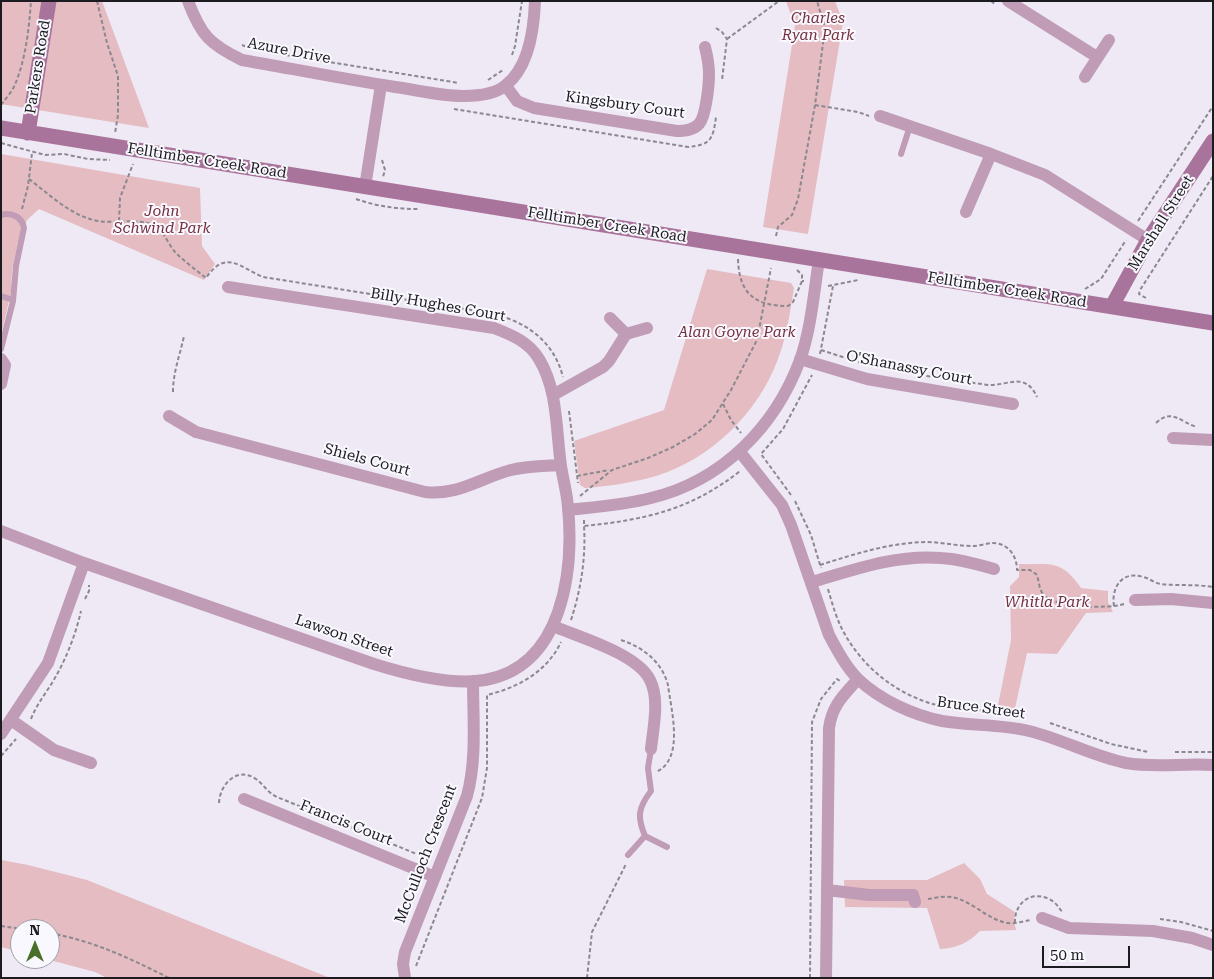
<!DOCTYPE html>
<style>
body{margin:0}
#map{position:relative;width:1214px;height:979px;overflow:hidden;background:#eee9f5;font-family:"Roboto Serif",serif}
canvas{display:block}
.frame{position:absolute;inset:0;border:2px solid #1c1b1f;pointer-events:none}
.north{position:absolute;left:10px;top:919px;width:50px;height:50px;box-sizing:border-box;background:#faf8ff;border:1px solid #a1a0a5;border-radius:50%;rotate:0deg;font-size:14px;font-weight:700;line-height:20px;text-align:center;color:#1c1b1f}
.north::after{content:'';display:block;margin:auto;width:18px;height:22px;background:#486e29;clip-path:polygon(50% 0,100% 100%,50% 72%,0 100%)}
.scale{position:absolute;left:1042px;top:946px;width:88px;height:22px;box-sizing:border-box;border:2px solid #1c1b1f;border-top:0;padding-left:6px;font-size:15px;line-height:18px;white-space:nowrap;color:#1c1b1f;-webkit-text-stroke:4px #faf8ff;paint-order:stroke}
</style>
<div id="map">
<canvas width="1214" height="979"></canvas>
<div class="frame"></div>
<div class="north">N</div>
<div class="scale">50 m</div>
</div>
<script>
const g = document.querySelector('canvas').getContext('2d');
g.lineJoin = 'round';
function fill(path, color) { g.fillStyle = color; g.fill(path, 'evenodd'); }
function strokePath(path, color, width, dash) { g.strokeStyle = color; g.lineWidth = width; g.lineCap = dash ? 'butt' : 'round'; g.setLineDash(dash || []); g.stroke(path); }
function label(font, color, halo, rows, align = 'center') {
  g.font = font + ' "Roboto Serif",serif'; g.lineWidth = 4; g.setLineDash([]); g.textBaseline = 'middle'; g.strokeStyle = halo; g.fillStyle = color; for (const [text, x, y, turn = 0] of rows) {
    g.save(); g.translate(x, y); g.rotate((+turn || 0) * Math.PI / 180); g.textAlign = isNaN(turn) ? turn : align; if (halo) g.strokeText(text, 0, 0); g.fillText(text, 0, 0); g.restore();
  }
}
fill(new Path2D(`
 M 1,1 L 102,1 L 149,128 L 1,104 Z
 M 786,1 L 835,1 L 843,22 L 808,234 L 763,227 L 795,26 Z
 M 1,154 L 200,188 L 202,246 L 215,264 L 204,280 L 39,209 L 27,220 L 18,243 L 12,270 L 11,292 L 1,336 Z
 M 707,269 L 791,283 L 794,288 C 790,312 787,336 778,359 C 758,413 711,459 656,476 C 632,483 609,486 585,488 L 580,485 L 574,441 L 664,410 Z
 M 1019,564 C 1051,565 1061,559 1081,588 L 1108,591 L 1108,602 L 1113,612 L 1086,613 L 1057,654 L 1027,653 L 1014,713 L 997,710 L 1011,640 L 1010,586 L 1019,577 Z
 M 1,860 L 28,865 L 87,880 L 330,978 L 107,978 L 95,972 L 46,959 L 50,959 L 50,929 L 20,929 L 20,952 L 1,947 Z
 M 964,863 L 980,879 L 987,894 L 1015,912 L 1014,921 L 1016,930 L 980,931 C 968,943 957,948 940,949 L 927,908 L 845,907 L 844,880 L 927,880 Z`), '#e4bcc1');
strokePath(new Path2D(`
 M 97,1 L 107,43 L 118,76 L 118,115 L 115,133
 M 991,1 L 996,5
 M 716,28 L 722,32 L 727,39 L 722,80
 M 727,39 L 779,1
 M 242,45 L 252,49
 M 286,55 L 459,83
 M 512,55 L 515,46 L 522,1
 M 488,80 L 503,70
 M 1,105 C 6,98 13,91 16,82 C 26,57 29,28 31,1
 M 815,105 L 858,112 L 869,116
 M 454,109 L 688,147 C 711,145 713,139 716,117
 M 1,143 L 45,155 L 64,154 L 88,159 L 110,160
 M 382,160 L 385,170 L 383,177
 M 29,179 C 50,195 71,216 98,221 C 116,224 137,217 155,226 C 164,231 169,246 176,253 C 185,262 196,270 206,278 C 226,249 239,267 263,277 L 484,312 C 522,319 553,338 563,377
 M 356,199 C 376,206 396,209 418,209
 M 22,209 L 28,186 L 32,153
 M 119,221 L 120,198 L 133,164
 M 1138,221 L 1213,106
 M 776,236 L 778,227 L 792,215 L 798,199 L 815,105 L 825,28 L 817,1
 M 738,259 C 739,293 754,306 788,306 L 793,302 L 802,281
 M 797,270 L 802,275 L 802,281 L 804,281
 M 828,286 L 858,280
 M 1085,289 L 1101,279 L 1126,240
 M 1146,298 L 1139,294 L 1140,290 L 1213,176
 M 821,350 L 861,363 L 901,371
 M 820,354 L 833,286
 M 920,375 L 988,385 C 1008,386 1025,371 1037,397
 M 173,392 C 173,372 180,355 184,336
 M 723,404 L 731,420 L 741,433
 M 569,411 L 578,483
 M 1156,423 C 1172,408 1180,422 1197,427
 M 577,476 L 609,470
 M 791,495 L 761,454 L 783,429 L 812,375
 M 580,496 L 612,470 L 648,458 L 673,447 L 695,434 L 712,420 L 731,390 L 757,340 L 771,268
 M 795,501 L 811,535 L 821,568
 M 584,520 L 584,526 C 644,520 691,510 740,471
 M 820,565 C 855,554 888,543 926,542 C 941,542 956,546 972,546 C 978,546 985,544 991,543 C 1007,542 1017,555 1017,570 L 1030,570 L 1036,574 C 1040,581 1038,589 1044,595 C 1056,608 1108,609 1124,604
 M 828,589 C 832,603 836,617 842,629 C 864,671 902,699 949,708 C 961,710 974,709 987,711 C 996,711 1005,713 1013,715
 M 85,599 L 89,591 L 89,585
 M 1114,606 C 1111,588 1122,570 1143,577 C 1149,578 1154,583 1161,584 C 1178,586 1196,584 1213,587
 M 571,620 C 581,589 586,558 584,526
 M 621,640 C 643,647 662,662 668,685 C 671,710 685,759 656,772
 M 31,719 C 37,703 48,691 56,676 C 67,657 76,633 81,611
 M 1050,723 L 1111,744 L 1148,752
 M 1175,752 L 1213,752
 M 1,756 L 16,739
 M 219,803 C 220,784 237,766 256,779 C 264,785 268,793 277,797 L 429,859
 M 928,899 C 935,898 943,896 951,897 C 972,900 987,920 1008,923 C 1016,924 1024,921 1031,920
 M 1160,919 L 1181,922 L 1213,931
 M 1015,923 C 1014,904 1030,890 1049,899 C 1056,902 1059,908 1063,913
 M 1,926 L 22,929
 M 50,933 C 96,942 127,957 169,978
 M 416,966 L 482,798 L 487,768 L 487,695 C 517,688 547,672 561,642
 M 587,978 L 592,932 L 626,864
 M 810,978 L 812,722 L 821,699 L 837,679 L 840,681`), '#8b8890', 2, [4, 2.5]);
strokePath(new Path2D(`
 M 901,154 L 910,126
 M 1,215 C 12,212 22,217 24,228 L 16,266 L 13,301 L 1,349
 M 1,296 L 13,300
 M 645,836 C 637,817 638,808 651,791 L 648,768 L 651,749
 M 628,855 L 645,836 L 667,847`), '#c09cb6', 6);
strokePath(new Path2D(`
 M 188,1 C 201,35 209,44 242,60 C 293,69 344,79 395,87 C 417,90 440,96 463,96 C 476,96 496,94 506,85 C 529,67 534,29 535,1
 M 1008,1 L 1097,57
 M 1085,77 L 1109,40
 M 506,86 L 517,101 L 534,108 L 677,131 C 686,131 693,130 699,124 C 706,116 709,85 709,74 C 709,65 707,55 705,47
 M 880,116 L 991,154 L 1045,175 L 1148,240
 M 365,187 L 381,85
 M 966,212 L 991,154
 M 610,318 L 626,334 L 647,328
 M 1,359 L 5,365 L 1,384
 M 800,359 L 867,379 L 1013,404
 M 553,395 L 603,367 L 609,361 L 626,334
 M 169,416 L 196,432 L 425,492 C 458,496 480,478 511,470 C 527,466 544,466 561,465
 M 1173,438 L 1213,440
 M 740,452 L 782,505 L 791,525 L 829,635 C 837,650 846,667 858,679 C 880,700 913,715 942,721 C 971,726 1000,724 1029,731 C 1062,739 1092,756 1126,763 C 1154,768 1184,763 1213,765
 M 568,510 C 596,507 624,505 651,498 C 722,481 775,427 800,360 C 811,330 814,291 819,260
 M 1,531 L 84,563 L 374,664 C 406,674 451,686 485,680 C 563,666 574,571 568,507 C 567,493 563,479 561,466 C 556,431 558,390 539,359 C 529,342 512,335 494,328 L 228,287
 M 812,582 C 853,570 897,554 941,558 C 959,559 977,564 994,569
 M 1135,600 L 1171,599 L 1213,603
 M 553,626 C 579,637 638,654 650,680 C 660,699 653,729 651,749
 M 11,720 L 54,750 L 91,763
 M 1,734 L 48,663 L 84,563
 M 244,799 L 435,877
 M 827,890 L 869,895 L 913,895 L 915,902
 M 1042,918 L 1069,928 L 1153,931 L 1192,938 L 1213,945
 M 405,978 L 403,964 L 405,952 L 467,796 C 477,759 473,719 473,681
 M 826,978 L 829,728 C 832,705 844,695 858,679`), '#c09cb6', 12);
strokePath(new Path2D(`
 M 1,128 L 1213,323
 M 28,133 L 49,1
 M 1112,306 L 1148,240 L 1213,141`), '#a9749b', 15);
label('italic 15px', '#73303d', '#faf8ff', [
 ["Charles",818,19],
 ["Ryan Park",818,36],
 ["John",162,212],
 ["Schwind Park",162,229],
 ["Alan Goyne Park",737,333],
 ["Whitla Park",1047,603]
]);
label('15px', '#1c1b1f', '#faf8ff', [
 ["Azure Drive",289,51,11],
 ["Parkers Road",38,67,-81],
 ["Kingsbury Court",625,105,8],
 ["Felltimber Creek Road",207,161,9],
 ["Marshall Street",1161,223,-58],
 ["Felltimber Creek Road",607,225,9],
 ["Felltimber Creek Road",1007,290,9],
 ["Billy Hughes Court",438,305,10],
 ["O'Shanassy Court",909,368,11],
 ["Shiels Court",367,460,15],
 ["Lawson Street",344,636,19],
 ["Bruce Street",981,708,8],
 ["Francis Court",346,823,22],
 ["McCulloch Crescent",426,854,-69]
]);
</script>
